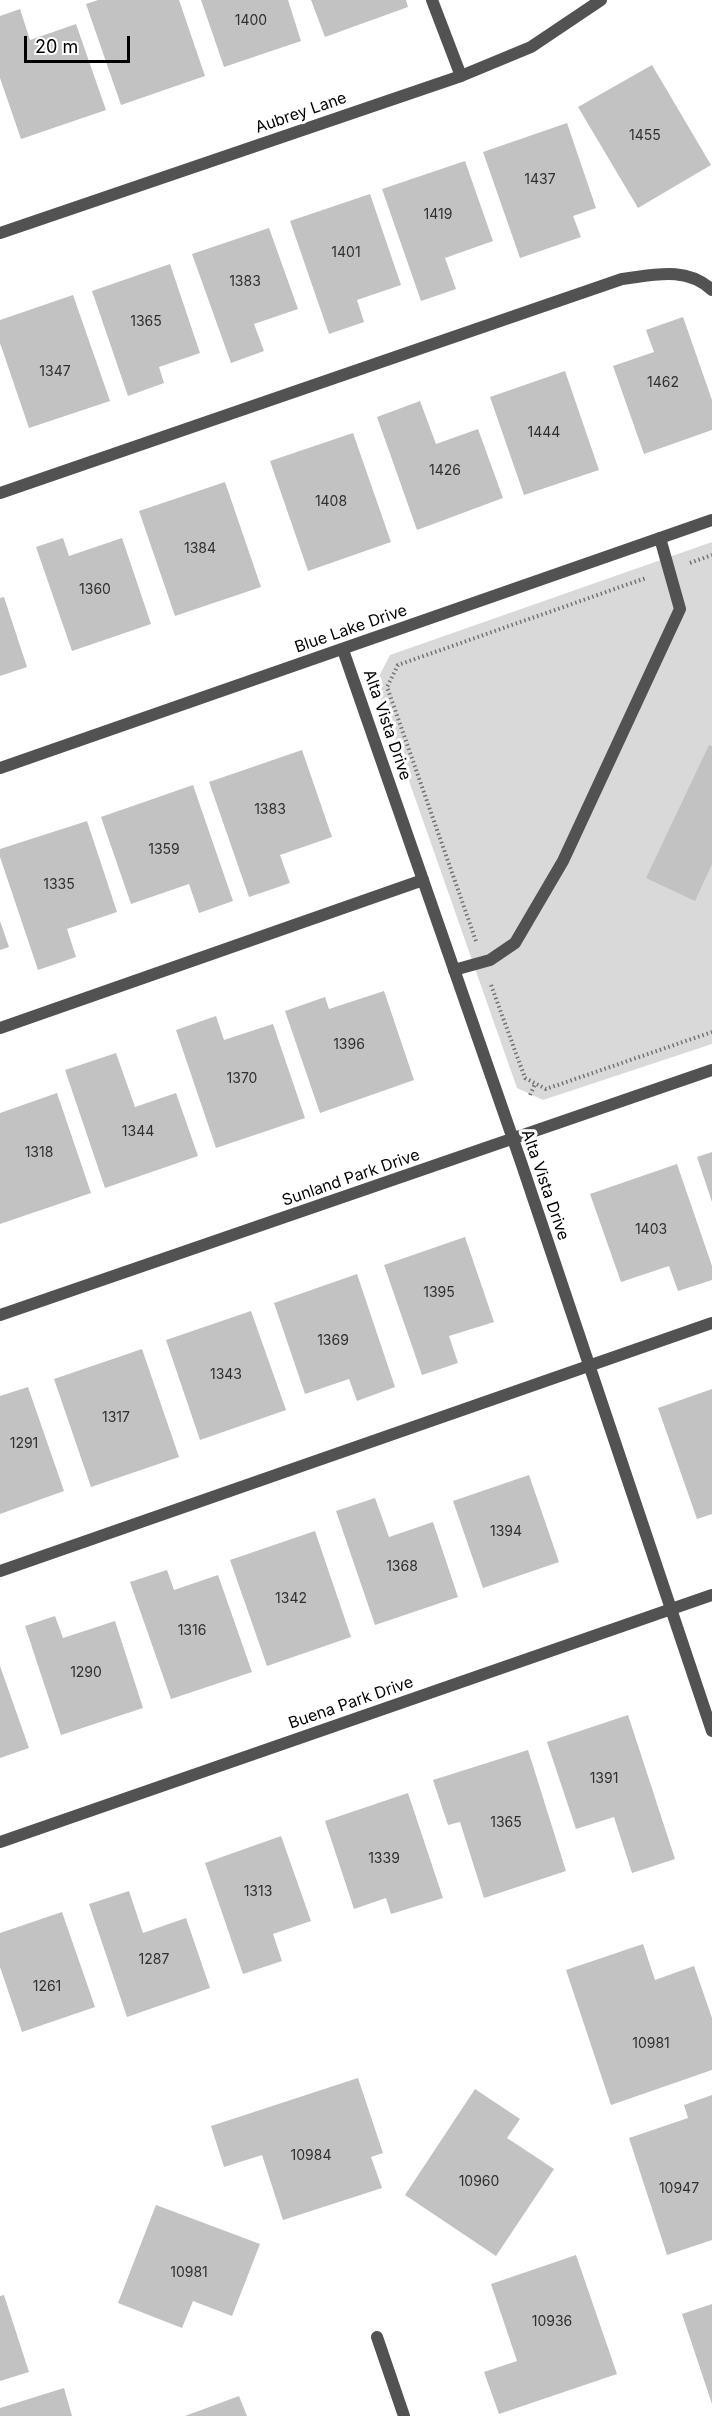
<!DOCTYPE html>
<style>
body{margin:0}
#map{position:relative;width:712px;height:2416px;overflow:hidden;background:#fff;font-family:Inter,sans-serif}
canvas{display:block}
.scale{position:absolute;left:24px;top:36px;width:106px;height:27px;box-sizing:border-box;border:3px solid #000;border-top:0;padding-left:8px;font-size:18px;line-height:21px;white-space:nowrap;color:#000;-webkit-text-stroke:4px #fff;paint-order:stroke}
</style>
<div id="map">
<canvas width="712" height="2416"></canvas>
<div class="scale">20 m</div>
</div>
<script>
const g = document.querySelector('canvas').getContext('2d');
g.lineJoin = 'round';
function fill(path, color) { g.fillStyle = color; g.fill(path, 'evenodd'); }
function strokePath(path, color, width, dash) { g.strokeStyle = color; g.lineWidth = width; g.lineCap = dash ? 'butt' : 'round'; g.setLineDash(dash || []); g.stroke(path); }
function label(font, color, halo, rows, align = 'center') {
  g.font = font + ' Inter,sans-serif'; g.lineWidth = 6; g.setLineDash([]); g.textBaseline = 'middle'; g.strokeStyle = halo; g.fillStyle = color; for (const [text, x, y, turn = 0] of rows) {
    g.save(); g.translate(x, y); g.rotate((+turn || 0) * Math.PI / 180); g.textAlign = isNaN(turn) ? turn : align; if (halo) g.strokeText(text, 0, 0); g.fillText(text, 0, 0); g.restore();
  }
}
fill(new Path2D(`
 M 712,542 L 712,1044 L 543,1100 L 517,1088 L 375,684 L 390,655 Z`), '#d9d9d9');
fill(new Path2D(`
 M 98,0 L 179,0 L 205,76 L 121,105 L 86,4 Z
 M 201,0 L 288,0 L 301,41 L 224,67 Z
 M 311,0 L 406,0 L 408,7 L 325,37 Z
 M 20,9 L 30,40 L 76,24 L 106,110 L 21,139 L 0,78 L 0,16 Z
 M 652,65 L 711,165 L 638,208 L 578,107 Z
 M 567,123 L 596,208 L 573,216 L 581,237 L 520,258 L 483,152 Z
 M 465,161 L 493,241 L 445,258 L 456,289 L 421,301 L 382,189 Z
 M 370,194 L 401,285 L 357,300 L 364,322 L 329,334 L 290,221 Z
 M 269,228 L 298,309 L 254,324 L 264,351 L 231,363 L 192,254 Z
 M 170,264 L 200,353 L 159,367 L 164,383 L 128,396 L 92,291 Z
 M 73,295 L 110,401 L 29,428 L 0,343 L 0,320 Z
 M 683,317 L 712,400 L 712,430 L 644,454 L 613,366 L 654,352 L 646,330 Z
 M 565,371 L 599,470 L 524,495 L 490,397 Z
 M 420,401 L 436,444 L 478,429 L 503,498 L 417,530 L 377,417 Z
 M 353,433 L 391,542 L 308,571 L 270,461 Z
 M 225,482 L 261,587 L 175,616 L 139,511 Z
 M 63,538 L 69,556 L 122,538 L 151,624 L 72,651 L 36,547 Z
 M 4,597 L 27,667 L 0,676 L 0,598 Z
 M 709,745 L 712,746 L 712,864 L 695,901 L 646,878 Z
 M 302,750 L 332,837 L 280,855 L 290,883 L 249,897 L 209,782 Z
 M 193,785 L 233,901 L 199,913 L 189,884 L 131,904 L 101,817 Z
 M 87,821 L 117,912 L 67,929 L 76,957 L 38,970 L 0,857 L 0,849 Z
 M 0,921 L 9,947 L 0,950 Z
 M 384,991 L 414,1080 L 320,1113 L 285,1011 L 325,997 L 329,1009 Z
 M 216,1016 L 224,1040 L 273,1024 L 305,1118 L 216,1148 L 176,1030 Z
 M 116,1053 L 135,1107 L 176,1093 L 198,1156 L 105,1188 L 65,1070 Z
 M 57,1093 L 91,1193 L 0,1224 L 0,1113 Z
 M 712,1152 L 712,1202 L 697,1157 Z
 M 677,1164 L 712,1266 L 712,1280 L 678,1291 L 669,1266 L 621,1282 L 590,1194 Z
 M 465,1237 L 494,1322 L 449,1336 L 458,1363 L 422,1375 L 384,1265 Z
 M 357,1274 L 395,1387 L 357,1401 L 349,1379 L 305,1394 L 274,1303 Z
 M 251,1311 L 286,1410 L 200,1440 L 166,1340 Z
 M 142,1349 L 179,1457 L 91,1487 L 54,1379 Z
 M 28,1387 L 64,1491 L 0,1514 L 0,1396 Z
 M 712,1389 L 712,1514 L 697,1519 L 658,1408 Z
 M 529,1475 L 559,1562 L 483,1588 L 453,1501 Z
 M 375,1498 L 389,1537 L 433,1522 L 458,1597 L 375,1625 L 336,1511 Z
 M 315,1531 L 351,1637 L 267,1666 L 230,1560 Z
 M 167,1570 L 174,1590 L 218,1575 L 252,1672 L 171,1699 L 130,1582 Z
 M 55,1616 L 63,1638 L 115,1621 L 143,1708 L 61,1735 L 25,1626 Z
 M 0,1666 L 29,1748 L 0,1758 Z
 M 628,1715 L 675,1859 L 632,1873 L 614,1817 L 576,1829 L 547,1742 Z
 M 528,1750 L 566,1871 L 484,1898 L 460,1822 L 448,1825 L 433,1780 Z
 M 408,1793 L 443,1898 L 391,1914 L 386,1898 L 354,1909 L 325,1821 Z
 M 281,1836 L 311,1921 L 273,1934 L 282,1961 L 243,1974 L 205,1863 Z
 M 129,1891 L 143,1933 L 186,1918 L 210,1988 L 127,2017 L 89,1904 Z
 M 62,1912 L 95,2007 L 22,2032 L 0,1967 L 0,1933 Z
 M 643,1944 L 655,1980 L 694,1966 L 712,2018 L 712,2070 L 611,2105 L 566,1970 Z
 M 358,2078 L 383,2153 L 371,2157 L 382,2188 L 283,2220 L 262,2155 L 224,2167 L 211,2126 Z
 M 475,2089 L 520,2119 L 507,2138 L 554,2169 L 496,2256 L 405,2195 Z
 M 712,2095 L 712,2240 L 667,2255 L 629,2138 L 688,2118 L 684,2105 Z
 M 156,2205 L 260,2244 L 232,2316 L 193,2301 L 182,2328 L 118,2303 Z
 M 576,2255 L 617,2374 L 499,2414 L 484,2372 L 517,2361 L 491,2284 Z
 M 4,2295 L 29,2372 L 0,2381 L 0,2296 Z
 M 712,2304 L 712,2404 L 682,2314 Z
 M 64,2388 L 72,2416 L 0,2416 L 0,2408 Z
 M 239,2396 L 247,2416 L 185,2416 Z`), '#c2c2c2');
strokePath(new Path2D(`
 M 690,563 L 712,555
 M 476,941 L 387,687 L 398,665 L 646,578
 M 491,985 L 525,1078 L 546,1089 L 712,1032
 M 530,1095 L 535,1084`), '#747474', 4, [1.5, 3]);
strokePath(new Path2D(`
 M 432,0 L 461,76
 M 0,493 L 622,279 C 654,275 686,266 712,290
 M 454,970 L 490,960 L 515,943 L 563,861 L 680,609 L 660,538
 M 0,1028 L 423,880
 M 0,1571 L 712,1323`), '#525252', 12);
strokePath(new Path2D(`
 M 0,233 L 461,76 L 531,47 L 601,0
 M 343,650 L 522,1165 L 712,1731
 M 0,768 L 712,520
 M 0,1315 L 712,1070
 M 0,1842 L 712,1595
 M 377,2337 L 404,2416`), '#525252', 12);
label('14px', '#303030', null, [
 ["1400",251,21],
 ["1455",645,136],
 ["1437",540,180],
 ["1419",438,215],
 ["1401",346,253],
 ["1383",245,282],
 ["1365",146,322],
 ["1347",55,372],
 ["1462",663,383],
 ["1444",544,433],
 ["1426",445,471],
 ["1408",331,502],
 ["1384",200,549],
 ["1360",95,590],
 ["1383",270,810],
 ["1359",164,850],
 ["1335",59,885],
 ["1396",349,1045],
 ["1370",242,1079],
 ["1344",138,1132],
 ["1318",39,1153],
 ["1403",651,1230],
 ["1395",439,1293],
 ["1369",333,1341],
 ["1343",226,1375],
 ["1317",116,1418],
 ["1291",24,1444],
 ["1394",506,1532],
 ["1368",402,1567],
 ["1342",291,1599],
 ["1316",192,1631],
 ["1290",86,1673],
 ["1391",604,1779],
 ["1365",506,1823],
 ["1339",384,1859],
 ["1313",258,1892],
 ["1287",154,1960],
 ["1261",47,1987],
 ["10981",651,2044],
 ["10984",311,2156],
 ["10960",479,2182],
 ["10947",679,2189],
 ["10981",189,2273],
 ["10936",552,2322]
]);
label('16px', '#000', '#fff', [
 ["Aubrey Lane",301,113,-19],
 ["Blue Lake Drive",351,629,-19],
 ["Alta Vista Drive",387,725,71],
 ["Sunland Park Drive",351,1178,-19],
 ["Alta Vista Drive",545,1185,71],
 ["Buena Park Drive",351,1703,-19]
]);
</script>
